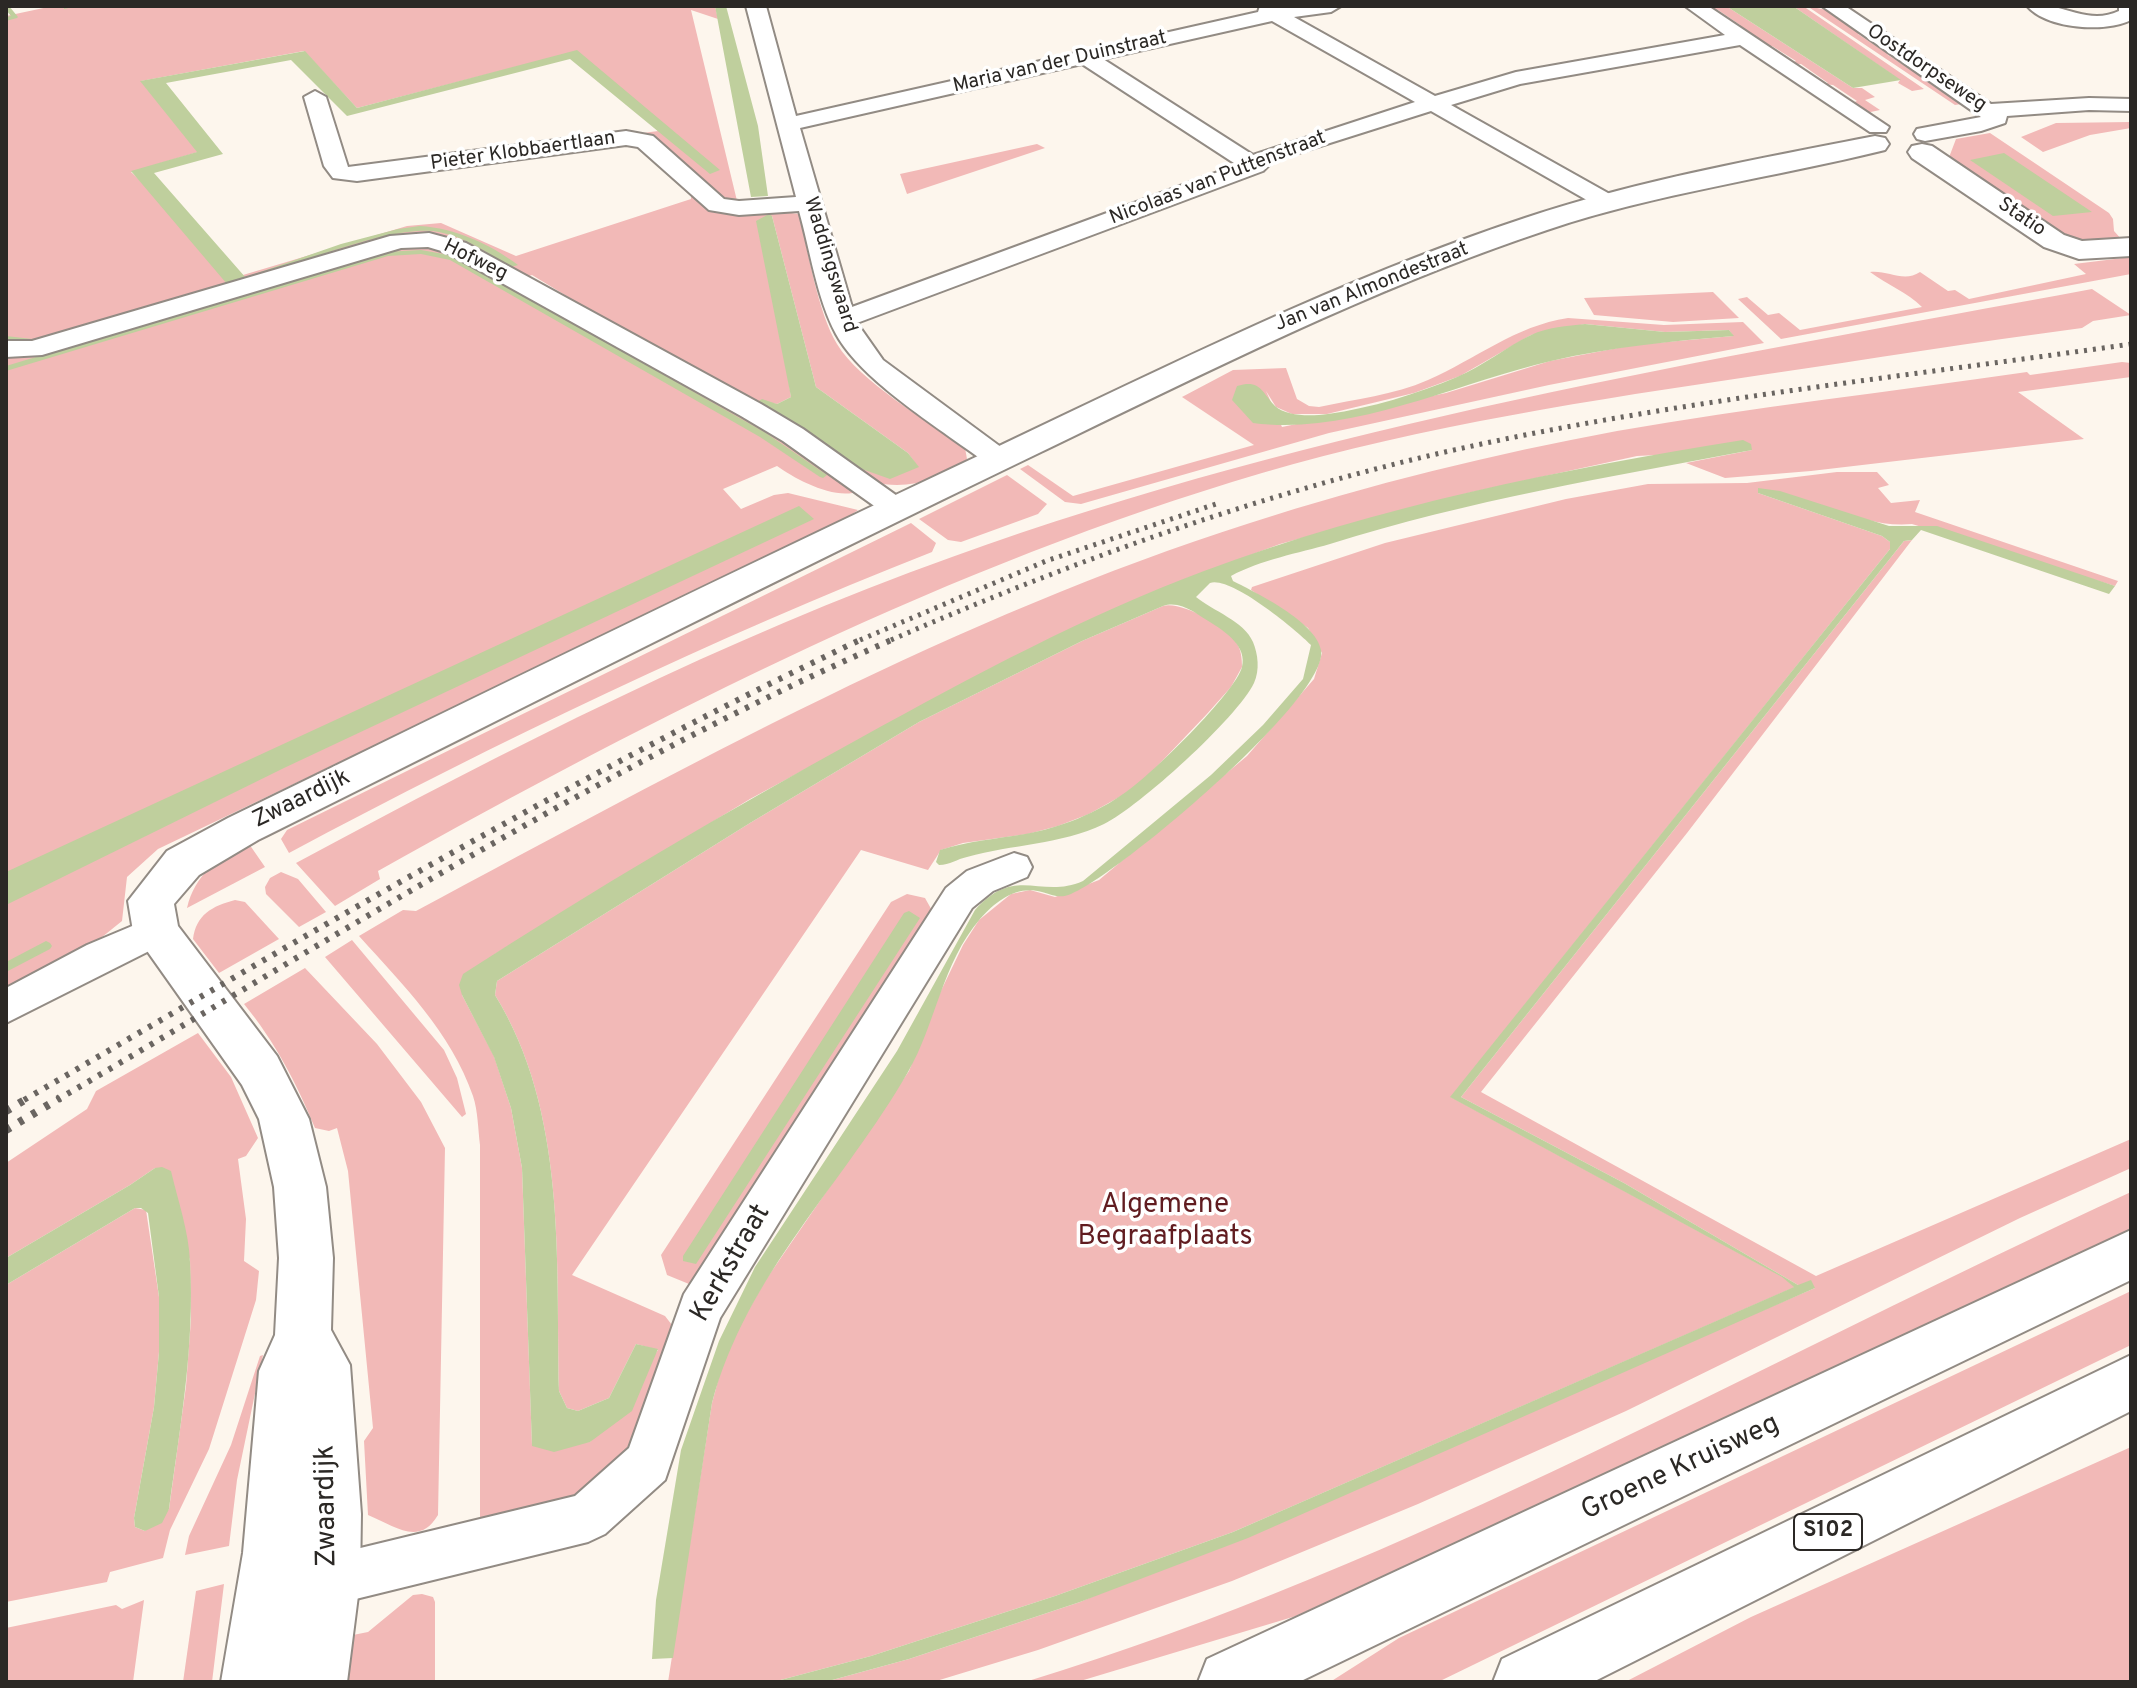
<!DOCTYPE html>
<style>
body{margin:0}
#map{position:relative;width:2137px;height:1688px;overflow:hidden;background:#fdf6ed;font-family:Overpass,sans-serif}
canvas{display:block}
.frame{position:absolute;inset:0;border:8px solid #2b2825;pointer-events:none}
</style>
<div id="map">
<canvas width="2137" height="1688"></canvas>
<div class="frame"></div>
</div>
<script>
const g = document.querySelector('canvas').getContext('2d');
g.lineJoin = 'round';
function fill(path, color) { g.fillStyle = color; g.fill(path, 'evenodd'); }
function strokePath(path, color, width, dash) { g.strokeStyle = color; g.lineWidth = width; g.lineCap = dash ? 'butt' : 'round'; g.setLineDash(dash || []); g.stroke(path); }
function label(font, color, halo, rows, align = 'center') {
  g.font = font + ' Overpass,sans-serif'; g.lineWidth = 7; g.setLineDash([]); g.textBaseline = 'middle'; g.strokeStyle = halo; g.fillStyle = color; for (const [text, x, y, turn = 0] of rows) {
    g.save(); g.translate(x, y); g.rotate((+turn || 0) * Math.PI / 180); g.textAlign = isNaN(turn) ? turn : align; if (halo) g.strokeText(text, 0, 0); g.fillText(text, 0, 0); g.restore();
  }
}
fill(new Path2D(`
 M 53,6 L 715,6 L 718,19 L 691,10 L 738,205 L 722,201 L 643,133 L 658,131 L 577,51 L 357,108 L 304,51 L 141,81 L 198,152 L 131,172 L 246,278 L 243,275 L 407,226 L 441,223 L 516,256 L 691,199 L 691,196 L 698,194 L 708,202 L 799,214 C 808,250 818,313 837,344 C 860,382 928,421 965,448 L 967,459 C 940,481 906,490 873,482 L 532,275 L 521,279 L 434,236 L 55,342 L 6,343 L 6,16 ZM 772,216 L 816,387 L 908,453 L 918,467 L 758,401 L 777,404 L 791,397 L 764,217 Z
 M 1712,6 L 1726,6 L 1853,88 L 1862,88 L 1875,97 L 1865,100 L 1880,110 L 1866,113 L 1852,103 L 1857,101 L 1833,85 L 1823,84 L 1828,83 L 1801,64 L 1794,65 L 1791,63 L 1796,61 L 1772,46 L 1766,47 L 1735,27 L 1740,25 L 1718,10 L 1707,8 Z
 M 1793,6 L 1803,6 L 1924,89 L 1912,91 L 1898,83 L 1900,80 Z
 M 1807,6 L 1832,11 L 1864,32 L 1858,34 L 1882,50 L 1892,52 L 1887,53 L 1888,55 L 1913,71 L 1923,73 L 1917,74 L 1941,91 L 1949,90 L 1969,103 L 1955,105 Z
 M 2131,122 L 2131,128 L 2090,135 L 2043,152 L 2021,137 L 2056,123 Z
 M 1990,133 L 2109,213 L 2113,219 L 2114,231 L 2123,241 L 2088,244 L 2069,241 L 1948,160 L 1956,139 Z
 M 1037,144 L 1045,148 L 907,194 L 900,174 Z
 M 420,245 L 459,253 L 798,443 L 859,491 C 836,501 795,479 777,466 L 723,489 L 741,509 L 774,495 L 788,493 L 858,510 L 843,521 L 158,849 L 127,877 L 122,921 L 81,954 L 6,994 L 6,356 L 383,249 Z
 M 2131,257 L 2131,274 L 1781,339 L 1738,299 L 1747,297 L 1768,315 L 1779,313 L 1800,330 L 1922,307 C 1907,292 1887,285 1870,272 C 1888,270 1904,283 1920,272 L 1948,291 L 1955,290 L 1969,299 L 2086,274 L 2074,264 Z
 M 2092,289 L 2131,315 L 2093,321 L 2082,328 C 1975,342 1870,359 1761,375 C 1593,400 1426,425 1262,473 C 950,565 661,713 378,871 L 380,879 L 335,906 L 296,863 C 508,749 725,638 952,557 C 1320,424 1709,360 2092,289 Z
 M 1713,292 L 1739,318 L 1673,322 L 1594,315 L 1584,298 Z
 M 1568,318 L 1664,325 L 1743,322 L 1764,343 L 1549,385 L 1329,433 L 1081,504 L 1065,502 L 1020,469 L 1028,465 L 1073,496 L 1254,445 L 1182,397 L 1233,370 L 1286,368 L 1297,399 L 1309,406 L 1319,407 C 1355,399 1394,395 1428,380 C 1476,359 1515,326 1568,318 ZM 1585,324 L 1665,332 L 1729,330 L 1733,336 L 1633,345 L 1550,361 L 1446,393 L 1282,427 L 1266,391 L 1276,407 L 1292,414 L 1327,414 L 1414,393 L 1460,376 L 1531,335 Z
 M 2122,362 L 2131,363 L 2131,377 L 2018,392 L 2084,439 L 1811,471 L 1725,478 L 1686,463 L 1752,450 L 1637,456 L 1468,493 L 1280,544 L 1168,586 L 980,675 L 750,799 L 495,954 L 462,995 L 494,1056 L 511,1108 L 522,1168 L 532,1445 L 590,1442 L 658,1350 L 636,1344 L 609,1398 L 578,1411 L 567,1408 L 559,1391 C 556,1259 567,1112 495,995 L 497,981 L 750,823 L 919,722 L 1082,641 L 1163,606 C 1182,601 1225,626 1236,642 C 1241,649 1242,658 1242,667 L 1231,687 L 1206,715 L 1146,778 L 1123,795 L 1089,814 L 1058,826 L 1028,834 L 963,843 L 941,850 L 928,870 L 861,850 L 572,1275 L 665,1316 L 672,1325 L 674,1336 L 629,1459 L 604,1489 L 480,1526 L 480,1145 C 478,1129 478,1111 473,1096 C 451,1032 403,985 359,936 L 403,910 L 416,911 C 687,766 955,617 1250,523 C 1370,484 1494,454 1617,431 C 1753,407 1890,392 2027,372 L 2030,375 Z
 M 1837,472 L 1877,472 L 1889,485 L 1878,488 L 1891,503 L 1920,500 L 1915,512 L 2118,581 L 2115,586 L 1912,524 C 1860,529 1810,494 1758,489 L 1758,493 L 1882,536 L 1890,542 L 1890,549 L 1451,1097 L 1783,1277 L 1795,1287 L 1233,1532 L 1055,1596 L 871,1656 L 773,1682 L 668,1682 L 712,1403 L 722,1366 L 739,1327 L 765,1281 L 909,1071 L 938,997 L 963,945 L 979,920 L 1011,894 L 1030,890 L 1055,897 L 1099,880 L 1247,756 L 1314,679 L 1322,653 L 1308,628 L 1251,590 L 1252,587 L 1385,543 L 1566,499 L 1648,484 L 1747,483 Z
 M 1007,475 L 1047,504 L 1038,514 L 961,542 L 948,540 L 919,519 Z
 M 911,523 L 936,543 L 932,552 C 711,639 499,741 289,853 L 281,839 L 287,830 Z
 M 1912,540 L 1687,833 L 1481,1092 L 1816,1276 L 2131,1139 L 2131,1168 L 2020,1218 L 1626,1411 L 1418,1504 L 1232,1581 L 1038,1650 L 933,1682 L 825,1682 L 909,1659 L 1080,1602 L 1815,1288 L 1798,1285 L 1624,1183 L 1461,1097 L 1904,541 Z
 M 247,841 L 265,867 L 187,908 C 195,874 218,859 247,841 Z
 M 281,872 L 298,879 L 326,912 L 299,927 L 266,894 L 265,887 L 270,878 Z
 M 907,894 L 925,898 L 934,914 L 701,1277 L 689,1284 L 667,1275 L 661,1255 L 891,902 Z
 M 235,900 L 245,902 L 279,939 L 219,973 L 193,939 C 196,915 212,906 235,900 Z
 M 352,940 L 444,1050 L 457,1078 L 466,1114 L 462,1117 L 325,957 Z
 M 305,968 L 377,1044 L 421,1102 L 445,1148 L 438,1515 C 419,1547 395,1526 368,1515 L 364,1441 L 373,1428 L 348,1171 L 337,1128 L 329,1131 L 315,1128 C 296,1082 275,1042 244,1004 Z
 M 198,1033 L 231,1077 L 258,1138 L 246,1156 L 238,1159 L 246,1219 L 244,1261 L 259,1271 L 256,1300 L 209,1449 L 170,1530 L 163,1558 L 110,1572 L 107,1582 L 6,1602 L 6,1285 L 135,1208 L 146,1210 L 159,1297 L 159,1352 L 154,1407 L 134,1518 L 135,1527 L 145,1531 L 169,1509 L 186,1386 L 191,1319 L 190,1260 L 155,1168 L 130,1185 L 6,1258 L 6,1163 L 87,1109 L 96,1091 Z
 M 2131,1192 L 2131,1231 L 1296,1616 L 1077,1682 L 1025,1682 C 1410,1565 1767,1359 2131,1192 Z
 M 2131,1291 L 2131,1345 L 1438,1682 L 1330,1682 L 1399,1638 Z
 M 263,1355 L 237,1480 L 229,1546 L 185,1555 L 189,1536 L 231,1445 L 260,1356 Z
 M 2131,1447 L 2131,1682 L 1625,1682 L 1751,1617 Z
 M 224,1584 L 212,1682 L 183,1682 L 196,1591 Z
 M 422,1594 L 433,1597 L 435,1602 L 435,1682 L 338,1682 L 343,1637 L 368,1632 L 413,1595 Z
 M 144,1600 L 133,1682 L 6,1682 L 6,1628 L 116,1605 L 122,1609 Z`), '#f2b9b7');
fill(new Path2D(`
 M 715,6 L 726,6 L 758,126 L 768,196 L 751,197 Z
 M 1726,6 L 1793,6 L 1901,80 L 1853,88 Z
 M 577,50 L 720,170 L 710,174 L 570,59 L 347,116 L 291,60 L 166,83 L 223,154 L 154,173 L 246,278 L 227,284 L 131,171 L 197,152 L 140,81 L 305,51 L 357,108 Z
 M 2004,153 L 2092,212 L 2053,216 L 1970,160 Z
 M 769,214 L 772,216 L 816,387 L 908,453 L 919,467 L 890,479 L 859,468 L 757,402 L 762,399 L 777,404 L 791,397 L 756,221 Z
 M 1585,324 L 1665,332 L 1729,330 L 1734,336 C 1672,341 1611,347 1551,361 C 1456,383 1351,436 1253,423 L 1232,400 L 1237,386 C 1260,379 1261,391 1275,406 C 1287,417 1312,416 1328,414 C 1371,408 1417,394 1457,377 C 1483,366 1506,347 1531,335 C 1548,327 1567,326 1585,324 Z
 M 1743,440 L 1751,444 L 1752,450 C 1609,477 1470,500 1330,544 C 1299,553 1260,560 1231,576 L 1233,581 C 1257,593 1316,622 1321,650 C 1330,697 1117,876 1071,894 C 1060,899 1053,895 1042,892 C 1017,885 996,901 980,919 C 942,963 936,1024 908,1072 C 843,1185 747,1273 712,1403 L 673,1658 L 652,1659 L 656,1600 L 681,1450 L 719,1341 L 755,1267 L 897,1051 L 975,910 C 1016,864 1040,900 1083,881 L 1211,775 L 1263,725 L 1303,679 L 1311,645 C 1295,629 1231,576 1210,583 L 1196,597 C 1213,611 1244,621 1253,642 C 1258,654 1260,670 1254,683 C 1237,718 1139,807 1104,824 C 1060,845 1013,844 967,857 C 957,859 950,865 939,865 L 936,862 L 940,850 C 968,841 996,839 1025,834 C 1060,828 1097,813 1126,792 C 1150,776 1236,692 1242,667 C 1247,647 1227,633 1213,624 C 1197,615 1182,600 1163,606 L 1082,641 L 919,722 L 750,823 L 497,981 L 495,995 C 567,1112 556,1259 559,1391 L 567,1408 L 578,1411 L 609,1398 L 636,1344 L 658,1349 L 632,1411 L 590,1442 L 554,1452 L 532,1446 L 522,1168 L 511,1108 L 494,1057 L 462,995 L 459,985 L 463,974 C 593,890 727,811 862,737 C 973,676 1086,615 1204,571 C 1377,506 1562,469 1743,440 Z
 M 1758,488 L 1780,491 L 1889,526 L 1937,526 L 2115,586 L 2109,594 L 1921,530 L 1912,540 L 1904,541 L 1461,1097 L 1624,1183 L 1798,1285 L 1811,1280 L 1815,1288 L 1248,1538 L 1080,1602 L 909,1659 L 825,1682 L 773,1682 L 871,1656 L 1055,1596 L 1233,1532 L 1794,1287 L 1782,1277 L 1450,1097 L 1890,549 L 1890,542 L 1882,536 L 1758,493 Z
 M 799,506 L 814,519 L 284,768 L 6,905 L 6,872 Z
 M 909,911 L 920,918 L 696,1264 L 683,1261 L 683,1256 L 904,913 Z
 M 162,1167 L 171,1171 C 178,1201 189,1232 190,1262 C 195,1345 180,1427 169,1509 L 162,1523 L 145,1531 L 135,1527 L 134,1518 L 154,1407 L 159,1352 L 159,1297 L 148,1213 L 141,1208 L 135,1208 L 6,1285 L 6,1258 L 130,1185 L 155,1168 Z`), '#bfcf9d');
fill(new Path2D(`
 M 6,6 L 9,6 L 18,17 L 17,18 L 6,21 L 6,17 L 11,16 L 6,10 Z
 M 67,6 L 77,6 L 64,9 L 64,7 Z
 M 420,226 C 455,228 490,244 518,265 L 511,267 C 489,254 465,237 439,232 C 395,223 295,265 250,280 L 243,278 L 341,244 L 398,229 Z
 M 421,250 L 455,256 L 766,433 L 827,475 L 823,478 L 820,477 L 760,437 L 450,260 L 421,254 L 388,256 L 6,371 L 6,366 L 384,252 Z
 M 51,335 L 55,337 L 54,339 L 32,343 L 6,340 L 6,336 L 32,339 Z
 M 46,941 L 50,943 L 52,946 L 50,949 L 6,972 L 6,962 Z`), '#bfcf9d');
const street = new Path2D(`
 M 746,6 L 766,6 L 796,116 L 1258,12 L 1260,6 L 1341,6 L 1331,12 L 1294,17 L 1435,96 L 1516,72 L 1725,35 L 1685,6 L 1708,6 L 1889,127 L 1886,132 L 1870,132 L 1740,45 L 1520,84 L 1451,105 L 1615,197 L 1619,202 L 1615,207 L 1599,207 L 1431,111 L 1273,161 L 1263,171 L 857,323 L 883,360 L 1009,453 L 1013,459 L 1009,465 L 999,468 L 989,465 C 944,431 862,382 836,334 C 817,299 810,250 799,211 L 739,215 L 709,210 L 638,147 L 626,145 L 357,181 L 333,178 L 324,166 L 304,97 L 315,91 L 326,97 L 348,167 L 626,131 L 653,136 L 724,199 L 739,201 L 796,197 ZM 1272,21 L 1415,102 L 1253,155 L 1103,59 ZM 1082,64 L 1237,165 L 852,307 L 800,128 Z
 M 1822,6 L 1845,6 L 1991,104 L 2089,98 L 2131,99 L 2131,111 L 2089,110 L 2007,116 L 2005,123 L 1981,131 L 1925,141 L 1917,139 L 1914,134 L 1917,129 L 1981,117 Z
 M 2027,6 C 2036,6 2046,5 2054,7 C 2076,12 2096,22 2119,11 L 2119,6 L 2131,6 L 2131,20 C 2105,33 2047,29 2027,6 Z
 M 429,233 L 466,243 L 761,404 L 803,429 L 907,503 L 912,509 L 907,515 L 897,518 L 887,515 L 783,441 L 741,416 L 448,253 L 428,247 L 401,248 L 42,355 L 6,357 L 6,341 L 32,341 L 390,236 Z
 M 1014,853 L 1027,857 L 1032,867 L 1027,877 L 993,891 L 972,908 L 720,1318 L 665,1480 L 605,1534 L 588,1542 L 315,1609 L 297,1602 L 290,1584 L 297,1566 L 315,1559 L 575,1496 L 629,1448 L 684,1294 L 946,888 L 967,871 Z
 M 156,916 L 169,921 L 175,931 L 169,941 L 6,1023 L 6,988 L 87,945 Z`);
const secondary = new Path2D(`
 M 1875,136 L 1885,138 L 1889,144 L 1885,150 C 1772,178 1657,193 1547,230 C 1372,288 1207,372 1041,452 C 779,578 519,710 258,840 L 199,875 L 174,904 L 178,926 L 277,1056 L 309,1119 L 326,1187 L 333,1258 L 331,1330 L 350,1365 L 361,1514 L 360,1580 L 347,1682 L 221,1682 L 243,1553 L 259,1371 L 275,1335 L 279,1258 L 274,1187 L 259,1119 L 242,1085 L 133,931 L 128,901 L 167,851 L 228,818 C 484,693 740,568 997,447 C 1170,365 1343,278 1525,218 C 1639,180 1758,159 1875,136 Z
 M 1922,144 L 1932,146 L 2064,235 L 2082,241 L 2131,238 L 2131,256 L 2079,259 L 2044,247 L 1912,158 L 1908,152 L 1912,146 Z`);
const primary = new Path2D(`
 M 2131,1230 L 2131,1280 L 1299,1682 L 1198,1682 L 1207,1659 Z
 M 2131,1355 L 2131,1411 L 1593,1682 L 1493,1682 L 1502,1659 Z`);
strokePath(street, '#928b84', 4);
strokePath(secondary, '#928b84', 4);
strokePath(primary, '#928b84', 4);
fill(street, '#fff');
fill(secondary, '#fff');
fill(primary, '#fff');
strokePath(new Path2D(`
 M 860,640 L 1046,561 L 1216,504
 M 891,640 C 1071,562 1253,496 1445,452 C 1670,401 1902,377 2131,344`), '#6a6561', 5, [3, 6]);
strokePath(new Path2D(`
 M 24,1100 C 300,939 575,775 864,638
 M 57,1100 C 330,940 605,765 896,638`), '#6a6561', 6, [4, 8]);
strokePath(new Path2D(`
 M 6,1111 L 28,1098
 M 6,1130 L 60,1098`), '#6a6561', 8, [5, 10]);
label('20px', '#2b2825', '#fff', [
 ["Maria van der Duinstraat",1060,63,-13],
 ["Oostdorpseweg",1926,69,34],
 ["Pieter Klobbaertlaan",523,152,-8],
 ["Nicolaas van Puttenstraat",1218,179,-21],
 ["Statio",2021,218,34],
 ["Hofweg",475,261,26],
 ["Waddingswaard",829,265,73],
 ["Jan van Almondestraat",1372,288,-22]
]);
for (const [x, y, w] of [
 [1828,1532,68]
]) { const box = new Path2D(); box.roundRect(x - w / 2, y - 18, w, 36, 6); g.fillStyle = '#fff'; g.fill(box); strokePath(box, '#2b2825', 2); }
label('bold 22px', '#2b2825', null, [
 ["S102",1828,1532]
]);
label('24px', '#2b2825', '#fff', [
 ["Zwaardijk",302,800,-26]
]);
label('28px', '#611c20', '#fff', [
 ["Algemene",1165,1206],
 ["Begraafplaats",1165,1238]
]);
label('28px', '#2b2825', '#fff', [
 ["Kerkstraat",732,1264,-60],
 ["Groene Kruisweg",1681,1469,-25],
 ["Zwaardijk",328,1506,-91]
]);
</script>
